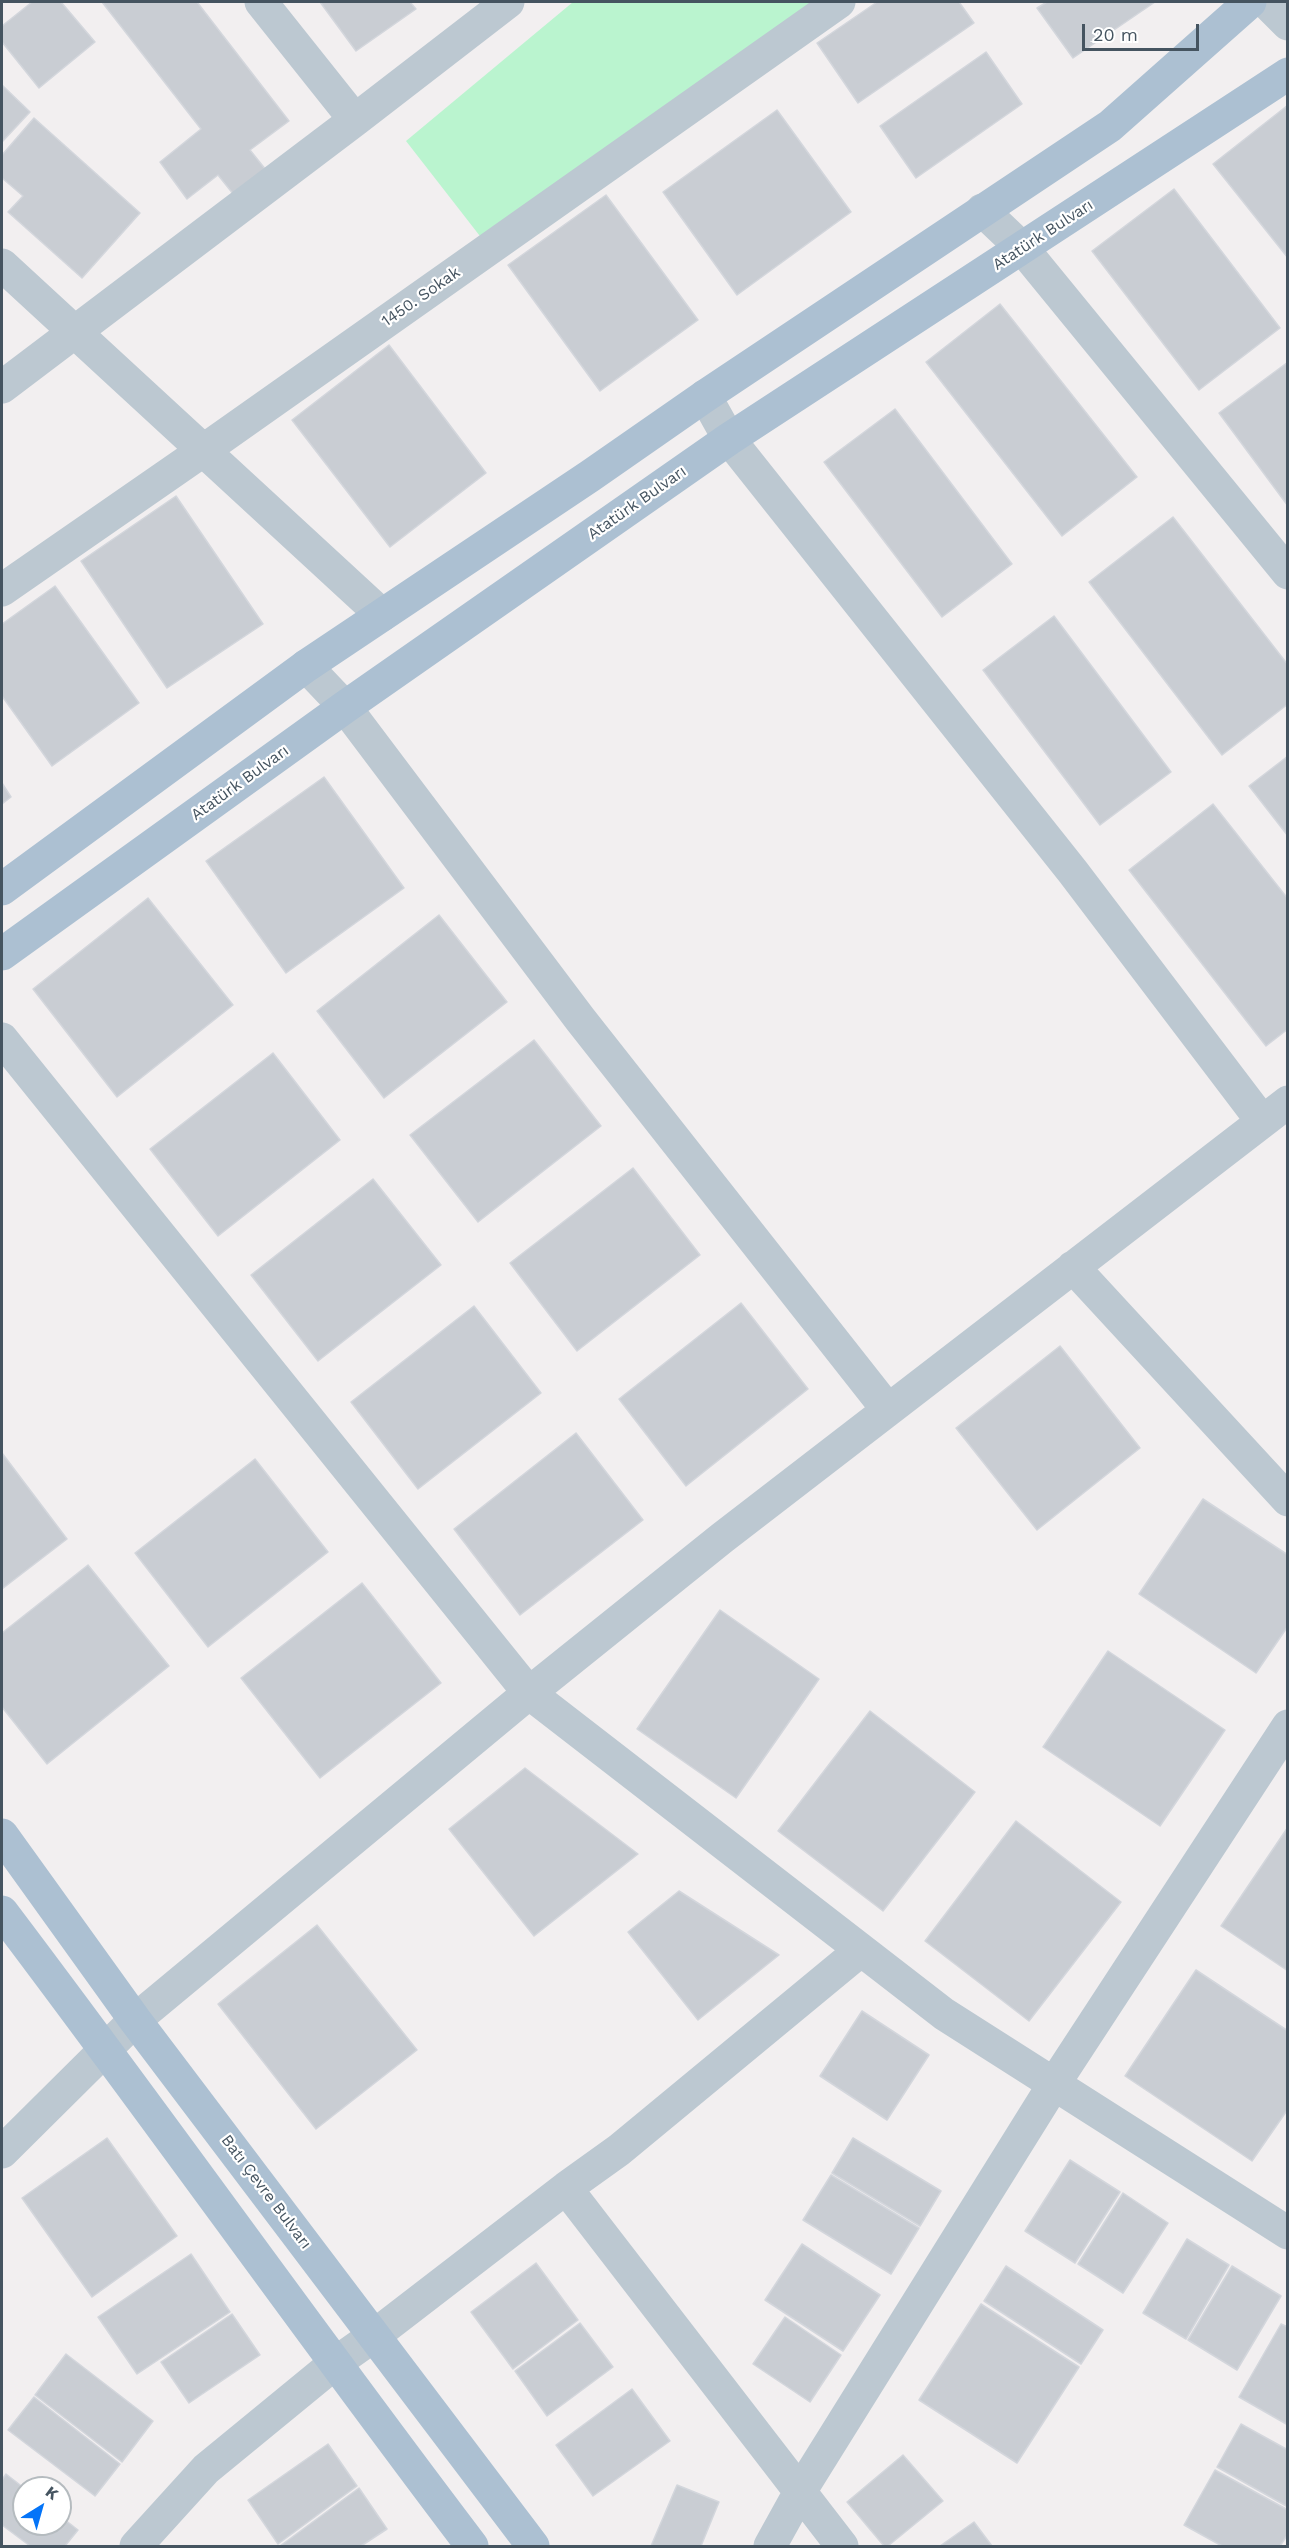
<!DOCTYPE html>
<meta charset="utf-8">
<style>
body{margin:0}
#map{position:relative;width:1289px;height:2548px;overflow:hidden;background:#f2eff0;font-family:"Work Sans",sans-serif}
canvas{display:block}
.frame{position:absolute;inset:0;border:3px solid #455460;pointer-events:none}
.north{position:absolute;left:12px;top:2476px;width:60px;height:60px;box-sizing:border-box;background:#fff;border:2px solid #b5bbbf;border-radius:50%;rotate:37deg;font-size:16px;font-weight:700;line-height:24px;text-align:center;color:#455460}
.north::after{content:'';display:block;margin:auto;width:21px;height:27px;background:#0474f8;clip-path:polygon(50% 0,100% 100%,50% 72%,0 100%)}
.scale{position:absolute;left:1082px;top:24px;width:117px;height:27px;box-sizing:border-box;border:3px solid #455460;border-top:0;padding-left:8px;font-size:18px;line-height:21px;white-space:nowrap;color:#455460;-webkit-text-stroke:4px #fff;paint-order:stroke}
</style>
<div id="map">
<canvas width="1289" height="2548"></canvas>
<div class="frame"></div>
<div class="north">K</div>
<div class="scale">20 m</div>
</div>
<script>
const g = document.querySelector('canvas').getContext('2d');
g.lineJoin = 'round';
function fill(path, color) { g.fillStyle = color; g.fill(path, 'evenodd'); }
function strokePath(path, color, width, dash) { g.strokeStyle = color; g.lineWidth = width; g.lineCap = dash ? 'butt' : 'round'; g.setLineDash(dash || []); g.stroke(path); }
function label(font, color, halo, rows, align = 'center') {
  g.font = font + ' "Work Sans",sans-serif'; g.lineWidth = 4.5; g.setLineDash([]); g.textBaseline = 'middle'; g.strokeStyle = halo; g.fillStyle = color; for (const [text, x, y, turn = 0] of rows) {
    g.save(); g.translate(x, y); g.rotate((+turn || 0) * Math.PI / 180); g.textAlign = isNaN(turn) ? turn : align; if (halo) g.strokeText(text, 0, 0); g.fillText(text, 0, 0); g.restore();
  }
}
fill(new Path2D(`
 M 573,2 L 819,2 L 483,240 L 406,141 Z`), '#baf4cf');
const building = new Path2D(`
 M 32,2 L 61,2 L 95,42 L 39,88 L 2,42 L 2,26 Z
 M 102,2 L 197,2 L 289,121 L 250,150 L 266,170 L 234,195 L 218,175 L 187,199 L 160,162 L 201,129 Z
 M 320,2 L 410,2 L 416,9 L 356,51 Z
 M 877,2 L 959,2 L 974,23 L 858,103 L 817,43 Z
 M 1047,2 L 1155,2 L 1073,58 L 1037,8 Z
 M 986,52 L 1022,104 L 916,178 L 880,126 Z
 M 2,85 L 30,112 L 2,142 Z
 M 1288,105 L 1288,258 L 1213,164 Z
 M 777,110 L 851,212 L 737,295 L 663,192 Z
 M 34,118 L 140,213 L 82,278 L 8,212 L 23,196 L 2,178 L 2,155 Z
 M 1174,189 L 1280,328 L 1199,390 L 1092,251 Z
 M 606,195 L 698,320 L 600,391 L 508,265 Z
 M 1000,304 L 1137,477 L 1062,536 L 926,362 Z
 M 389,345 L 486,473 L 390,547 L 292,420 Z
 M 1288,362 L 1288,506 L 1219,413 Z
 M 895,409 L 1012,564 L 942,617 L 824,462 Z
 M 176,496 L 263,624 L 167,688 L 81,561 Z
 M 1173,517 L 1288,665 L 1288,704 L 1222,755 L 1089,582 Z
 M 55,586 L 139,703 L 52,766 L 2,696 L 2,624 Z
 M 1054,616 L 1171,772 L 1100,825 L 983,670 Z
 M 1288,756 L 1288,836 L 1249,786 Z
 M 324,777 L 404,888 L 286,973 L 206,861 Z
 M 2,783 L 11,797 L 2,804 Z
 M 1213,804 L 1288,899 L 1288,1029 L 1266,1046 L 1129,870 Z
 M 148,898 L 233,1005 L 117,1097 L 33,989 Z
 M 439,915 L 507,1002 L 384,1098 L 317,1011 Z
 M 534,1040 L 601,1126 L 478,1222 L 410,1135 Z
 M 273,1053 L 340,1140 L 218,1236 L 150,1149 Z
 M 633,1168 L 700,1255 L 577,1351 L 510,1263 Z
 M 373,1179 L 441,1265 L 318,1361 L 251,1275 Z
 M 741,1303 L 808,1389 L 686,1486 L 619,1399 Z
 M 474,1306 L 541,1393 L 418,1489 L 351,1402 Z
 M 1060,1346 L 1140,1448 L 1037,1530 L 956,1428 Z
 M 576,1433 L 643,1520 L 520,1615 L 454,1529 Z
 M 2,1453 L 67,1539 L 2,1589 Z
 M 255,1459 L 328,1552 L 208,1647 L 135,1553 Z
 M 1203,1499 L 1288,1555 L 1288,1626 L 1256,1673 L 1139,1594 Z
 M 88,1565 L 169,1666 L 47,1764 L 2,1707 L 2,1633 Z
 M 362,1583 L 441,1683 L 320,1778 L 241,1678 Z
 M 720,1610 L 819,1679 L 736,1798 L 637,1729 Z
 M 1108,1651 L 1225,1730 L 1160,1826 L 1043,1747 Z
 M 870,1711 L 975,1792 L 883,1911 L 778,1831 Z
 M 525,1768 L 638,1854 L 534,1936 L 449,1829 Z
 M 1016,1821 L 1121,1902 L 1029,2021 L 925,1941 Z
 M 1288,1827 L 1288,1971 L 1221,1926 Z
 M 679,1891 L 779,1955 L 698,2020 L 628,1932 Z
 M 317,1925 L 417,2050 L 316,2129 L 218,2004 Z
 M 1196,1970 L 1288,2031 L 1288,2109 L 1252,2161 L 1125,2076 Z
 M 862,2011 L 929,2055 L 887,2120 L 820,2076 Z
 M 107,2138 L 177,2236 L 92,2297 L 22,2198 Z
 M 853,2138 L 941,2191 L 920,2226 L 832,2173 Z
 M 1070,2160 L 1120,2192 L 1075,2263 L 1025,2231 Z
 M 831,2175 L 919,2228 L 891,2274 L 803,2220 Z
 M 1123,2193 L 1168,2223 L 1123,2293 L 1078,2264 Z
 M 1187,2239 L 1229,2265 L 1186,2339 L 1143,2313 Z
 M 802,2244 L 880,2295 L 843,2351 L 765,2300 Z
 M 191,2254 L 230,2312 L 137,2374 L 98,2317 Z
 M 536,2263 L 578,2320 L 513,2369 L 471,2312 Z
 M 1006,2266 L 1103,2330 L 1081,2364 L 984,2301 Z
 M 1232,2266 L 1281,2296 L 1237,2370 L 1188,2340 Z
 M 981,2304 L 1079,2367 L 1017,2463 L 919,2400 Z
 M 232,2314 L 260,2355 L 189,2403 L 161,2362 Z
 M 785,2317 L 841,2355 L 810,2402 L 753,2364 Z
 M 580,2323 L 613,2367 L 547,2416 L 515,2371 Z
 M 1281,2324 L 1288,2327 L 1288,2425 L 1239,2397 Z
 M 66,2354 L 153,2421 L 122,2462 L 35,2395 Z
 M 632,2389 L 670,2441 L 593,2496 L 556,2445 Z
 M 34,2397 L 120,2464 L 95,2496 L 8,2430 Z
 M 1241,2424 L 1288,2450 L 1288,2507 L 1217,2467 Z
 M 328,2444 L 357,2486 L 278,2544 L 248,2500 Z
 M 903,2455 L 943,2501 L 888,2546 L 884,2546 L 847,2502 Z
 M 1215,2470 L 1288,2510 L 1288,2534 L 1280,2546 L 1222,2546 L 1184,2525 Z
 M 6,2474 L 24,2488 L 24,2524 L 60,2524 L 60,2516 L 78,2530 L 65,2546 L 30,2546 L 2,2525 L 2,2480 Z
 M 677,2485 L 719,2502 L 701,2546 L 651,2546 Z
 M 359,2488 L 387,2529 L 361,2546 L 280,2546 Z
 M 974,2522 L 992,2546 L 940,2546 Z`);
fill(building, '#c9cdd3');
strokePath(building, '#d3d6dc', 1.5);
strokePath(new Path2D(`
 M 261,2 L 355,120
 M 1266,2 L 1288,24
 M 982,210 L 1023,249 L 1288,573
 M 2,265 L 382,615
 M 2,387 L 355,120 L 508,2
 M 705,396 L 729,439 L 1073,872 L 1262,1121
 M 2,590 L 204,450 L 839,2
 M 306,666 L 345,707 L 580,1019 L 888,1410
 M 2,1039 L 529,1693 L 944,2014 L 1288,2233
 M 1073,1267 L 1288,1500
 M 2,2152 L 135,2020 L 529,1693 L 722,1538 L 1288,1102
 M 566,2188 L 842,2546
 M 136,2546 L 206,2469 L 334,2364 L 375,2335 L 566,2188 L 619,2150 L 861,1950
 M 770,2546 L 801,2490 L 1054,2084 L 1288,1726`), '#bcc8d1', 33);
strokePath(new Path2D(`
 M 2,889 L 306,666 L 590,476 L 705,396 L 1110,126 L 1250,2
 M 2,954 L 345,707 L 729,439 L 1288,74
 M 2,1835 L 135,2020 L 533,2546
 M 2,1912 C 161,2122 313,2337 472,2546`), '#acc0d2', 33);
label('16px', '#455460', '#fff', [
 ["Atatürk Bulvarı",1043,235,-33],
 ["1450. Sokak",421,297,-35],
 ["Atatürk Bulvarı",637,503,-35],
 ["Atatürk Bulvarı",240,783,-36],
 ["Batı Çevre Bulvarı",266,2192,53]
]);
</script>
